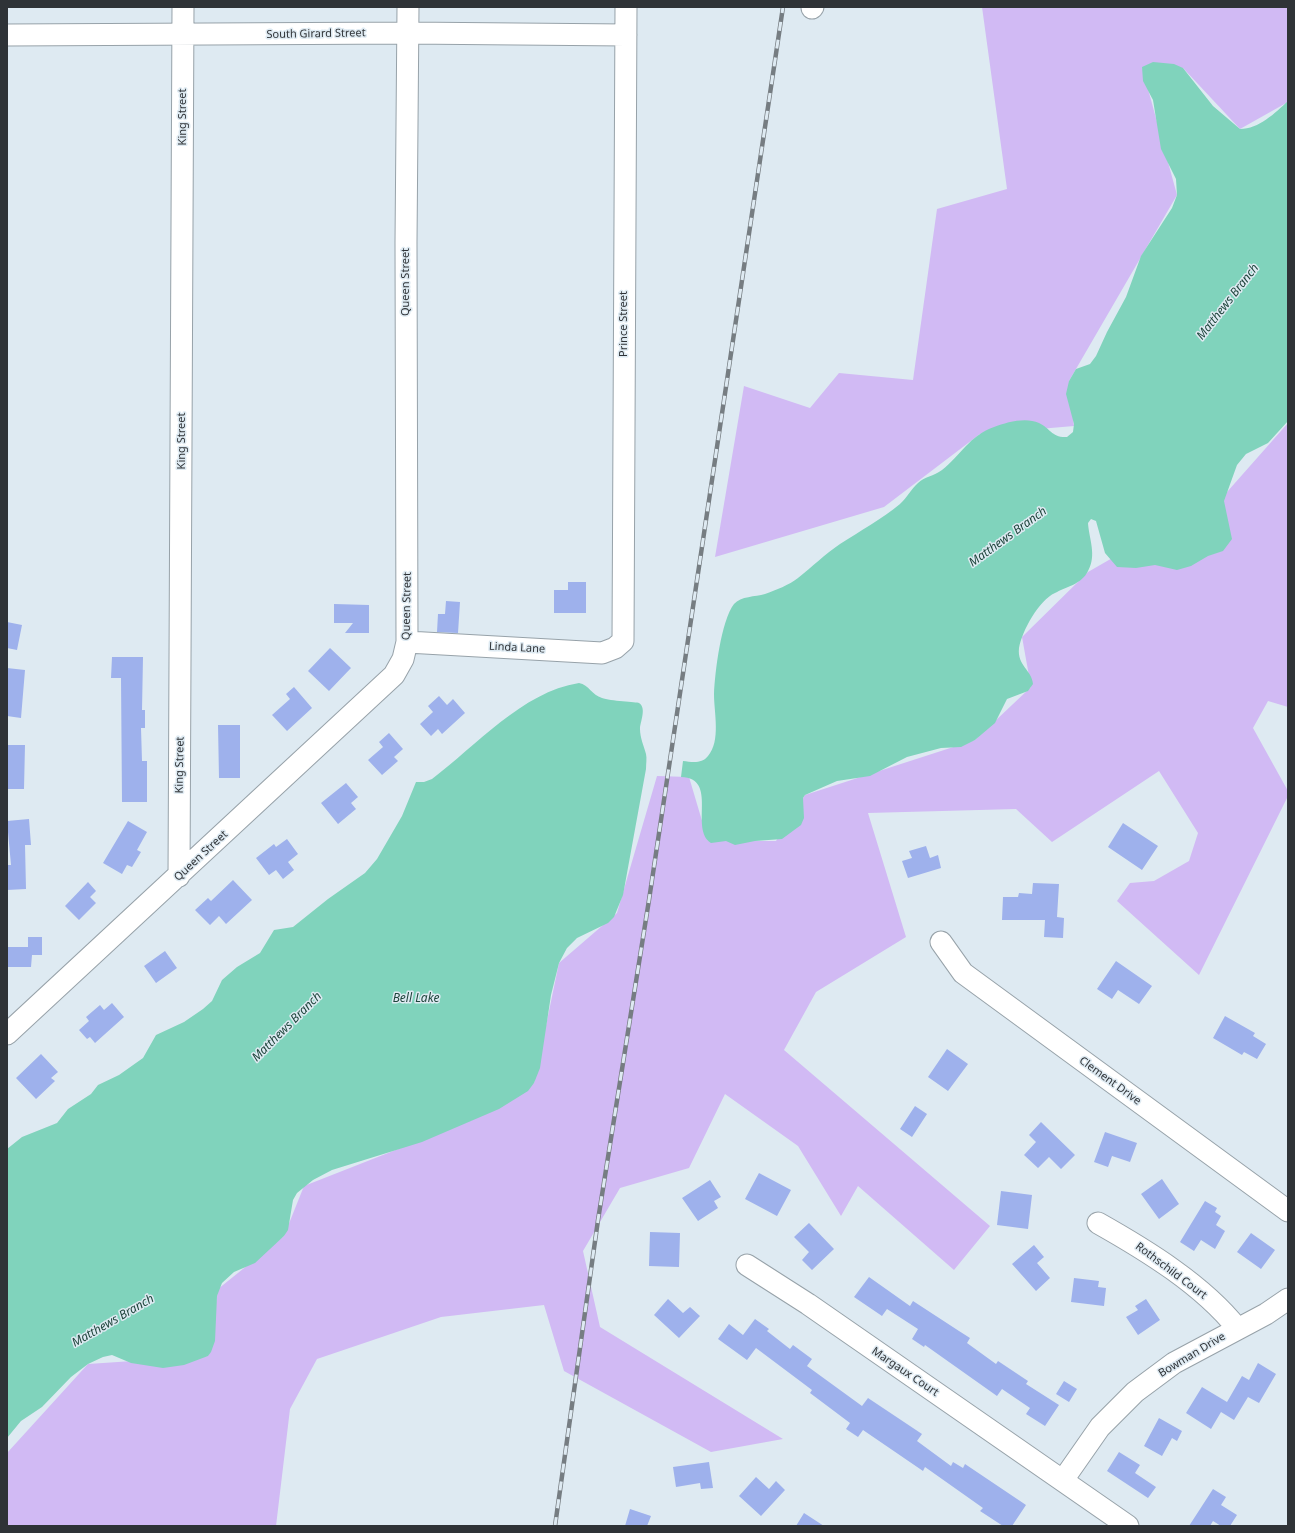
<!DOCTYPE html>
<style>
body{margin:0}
#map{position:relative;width:1295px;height:1533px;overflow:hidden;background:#deeaf2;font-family:"Noto Sans",sans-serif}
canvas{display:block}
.frame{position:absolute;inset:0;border:8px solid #2f3337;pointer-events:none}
</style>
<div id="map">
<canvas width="1295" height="1533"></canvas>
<div class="frame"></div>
</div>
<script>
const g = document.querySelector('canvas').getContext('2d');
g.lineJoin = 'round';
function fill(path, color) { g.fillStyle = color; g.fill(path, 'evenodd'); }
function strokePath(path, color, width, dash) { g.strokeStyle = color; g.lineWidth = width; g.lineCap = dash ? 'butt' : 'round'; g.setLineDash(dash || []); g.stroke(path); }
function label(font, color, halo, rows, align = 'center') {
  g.font = font + ' "Noto Sans",sans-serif'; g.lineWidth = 3; g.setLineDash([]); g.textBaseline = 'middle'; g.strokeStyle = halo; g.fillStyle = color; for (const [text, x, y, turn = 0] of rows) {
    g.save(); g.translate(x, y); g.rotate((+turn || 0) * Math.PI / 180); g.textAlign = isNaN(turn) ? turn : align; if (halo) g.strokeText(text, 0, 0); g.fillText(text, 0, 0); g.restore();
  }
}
fill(new Path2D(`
 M 982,7 L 1288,7 L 1288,102 L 1240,129 L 1183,68 L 1142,67 L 1177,195 L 1069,381 L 1074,426 L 980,434 L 884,507 L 715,557 L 744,386 L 810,408 L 839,373 L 913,380 L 937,209 L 1007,189 Z
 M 1288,423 L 1288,707 L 1268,701 L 1253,728 L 1288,791 L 1288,796 L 1199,975 L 1117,901 L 1130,883 L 1154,881 L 1189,861 L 1198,833 L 1159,771 L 1052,842 L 1016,809 L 868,813 L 906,937 L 816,992 L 784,1050 L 990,1226 L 954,1270 L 858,1186 L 841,1216 L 798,1146 L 725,1094 L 689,1168 L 620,1188 L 583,1251 L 600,1327 L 783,1439 L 711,1452 L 564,1371 L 544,1305 L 441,1317 L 317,1359 L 290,1409 L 276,1526 L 7,1526 L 7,1453 L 88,1364 L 208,1356 L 218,1289 L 284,1236 L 304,1186 L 472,1120 L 534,1083 L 559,963 L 617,913 L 657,776 L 689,777 L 708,841 L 776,841 L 805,795 L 975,740 L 1031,687 L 1022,637 L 1088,572 L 1227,492 Z`), '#d1baf4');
fill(new Path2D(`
 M 1153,62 L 1174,64 L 1183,68 L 1213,106 L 1240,129 C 1259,129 1275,113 1288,101 L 1288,421 L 1268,443 L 1246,454 L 1237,465 L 1224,501 L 1232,539 L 1223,551 L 1208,556 L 1191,566 L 1177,570 L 1155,565 L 1136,568 L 1117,567 L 1105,553 L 1096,521 L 1091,519 L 1088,523 C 1089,539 1097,555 1088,571 C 1082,584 1066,587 1055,593 C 1039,600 1022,631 1019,648 C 1017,666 1032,670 1033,684 L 1028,691 L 1007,699 L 995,723 L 975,740 L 961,747 L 941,748 L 907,757 L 870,776 L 837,781 L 805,795 L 803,798 L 804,818 L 801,825 L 782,839 L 755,841 L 735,845 L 726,841 L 711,843 C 689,829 719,778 681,777 L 683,761 C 692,762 702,764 708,756 C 721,741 714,713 714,694 C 715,672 721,621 734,604 C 741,596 755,597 765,594 C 776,590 789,585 798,578 C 812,567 825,554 840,544 C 860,531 882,519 900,504 C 907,498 911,489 918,483 C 924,477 934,476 942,470 C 961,455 969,436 994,427 C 1007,422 1026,417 1039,423 C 1050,428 1052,438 1067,437 L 1073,432 L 1074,424 L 1066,394 L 1069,381 L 1076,369 L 1090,364 L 1096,356 L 1107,332 L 1126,297 L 1141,256 L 1172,208 L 1177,195 L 1176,179 L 1161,149 L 1153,100 L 1143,81 L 1142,67 Z
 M 579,683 C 589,685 592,695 602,698 C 610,701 637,702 639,703 C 647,708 640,722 640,729 C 640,738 644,746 646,754 C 647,758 646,764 646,769 L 623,895 L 614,917 L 608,923 L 577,938 L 567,948 L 559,963 L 551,995 L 540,1068 L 534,1083 L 528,1091 L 499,1109 L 422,1142 L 332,1170 L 313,1180 L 297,1193 L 293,1200 L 288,1230 L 284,1236 L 255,1263 L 234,1272 L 222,1283 L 217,1296 L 215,1341 L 211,1352 L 208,1356 L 184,1365 L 163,1368 L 131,1363 L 112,1355 L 103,1357 L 88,1364 L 71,1377 L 42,1407 L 21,1421 L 7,1438 L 7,1149 L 22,1137 L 57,1123 L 68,1109 L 91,1094 L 98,1085 L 119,1075 L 143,1058 L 156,1035 L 184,1022 L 203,1009 L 212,1001 L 222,980 L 237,967 L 260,953 L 274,930 L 293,927 L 328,899 L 365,873 L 377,859 L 402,816 L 416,782 L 424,782 L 432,779 C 476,746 522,692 579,683 Z`), '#80d3bc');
fill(new Path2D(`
 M 568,582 L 586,582 L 586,613 L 554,613 L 554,590 L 568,590 Z
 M 446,601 L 460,602 L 458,633 L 437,632 L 438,614 L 445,614 Z
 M 334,604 L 369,605 L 369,633 L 345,633 L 353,623 L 334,623 Z
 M 7,622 L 22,625 L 17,650 L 7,648 Z
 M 330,648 L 351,668 L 329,691 L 308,671 Z
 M 112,657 L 143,657 L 142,710 L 145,710 L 145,728 L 141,728 L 142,761 L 147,761 L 147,802 L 122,802 L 121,678 L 111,678 Z
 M 7,668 L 25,670 L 21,718 L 7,716 Z
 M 294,687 L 312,708 L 287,731 L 272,715 L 290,699 L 286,694 Z
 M 439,696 L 447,705 L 453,699 L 465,713 L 442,734 L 438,729 L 431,736 L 420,724 L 433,712 L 428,706 Z
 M 218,725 L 240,725 L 240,778 L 219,778 Z
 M 389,733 L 403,749 L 394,757 L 398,761 L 382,775 L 368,760 L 383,747 L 379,742 Z
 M 7,745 L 25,745 L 24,789 L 7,789 Z
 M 346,783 L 358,797 L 351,803 L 356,809 L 338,824 L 321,803 Z
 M 29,819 L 31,845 L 25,845 L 26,889 L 7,890 L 7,865 L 11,865 L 7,821 Z
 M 128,821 L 147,832 L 137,850 L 141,852 L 132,867 L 127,865 L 122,874 L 103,863 Z
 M 1123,823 L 1158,846 L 1142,870 L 1108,847 Z
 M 287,839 L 298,854 L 288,862 L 294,870 L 283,879 L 276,870 L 269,875 L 256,858 L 274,844 L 276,847 Z
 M 926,846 L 930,858 L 938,855 L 941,868 L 908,878 L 902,861 L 912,858 L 909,851 Z
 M 233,880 L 252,900 L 226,924 L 219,916 L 210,925 L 195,910 L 208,898 L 211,901 Z
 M 88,882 L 96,891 L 90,897 L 96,903 L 79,920 L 65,906 Z
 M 1033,883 L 1059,884 L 1057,917 L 1064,918 L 1063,938 L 1044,937 L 1045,920 L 1002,920 L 1003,897 L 1018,897 L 1019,893 L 1032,894 Z
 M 28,937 L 42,937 L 42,955 L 32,955 L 31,967 L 7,967 L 7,947 L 28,947 Z
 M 165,951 L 177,968 L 156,983 L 144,966 Z
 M 1116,961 L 1152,986 L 1139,1004 L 1118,990 L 1112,999 L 1097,989 Z
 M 112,1003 L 124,1017 L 95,1043 L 90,1037 L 87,1039 L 79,1030 L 89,1021 L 86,1017 L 100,1005 L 104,1010 Z
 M 1225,1016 L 1255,1033 L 1253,1036 L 1266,1044 L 1257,1059 L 1244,1052 L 1242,1055 L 1213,1038 Z
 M 947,1049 L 968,1064 L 948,1091 L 928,1077 Z
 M 41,1054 L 58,1072 L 51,1078 L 55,1081 L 36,1099 L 16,1078 Z
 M 915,1106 L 927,1114 L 912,1137 L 900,1129 Z
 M 1041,1122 L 1075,1155 L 1061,1169 L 1049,1157 L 1038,1168 L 1024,1155 L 1036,1142 L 1029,1135 Z
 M 1105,1132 L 1137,1143 L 1130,1162 L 1112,1156 L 1108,1167 L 1094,1162 Z
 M 759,1173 L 791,1190 L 777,1216 L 745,1199 Z
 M 1162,1179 L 1179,1204 L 1159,1219 L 1141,1194 Z
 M 710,1180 L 721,1197 L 714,1201 L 718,1208 L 698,1221 L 682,1198 Z
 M 1001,1191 L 1032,1195 L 1028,1229 L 997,1225 Z
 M 1205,1201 L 1217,1208 L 1215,1212 L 1221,1216 L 1216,1225 L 1225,1231 L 1215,1249 L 1201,1240 L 1194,1251 L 1180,1242 Z
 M 809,1223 L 834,1249 L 812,1270 L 802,1260 L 809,1252 L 794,1237 Z
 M 650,1232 L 680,1233 L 679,1267 L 649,1266 Z
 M 1251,1233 L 1275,1250 L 1261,1269 L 1237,1252 Z
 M 1034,1245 L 1044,1257 L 1037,1263 L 1050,1278 L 1036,1291 L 1012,1264 Z
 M 869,1277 L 910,1306 L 913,1301 L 959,1331 L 970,1338 L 967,1343 L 996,1364 L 998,1361 L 1028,1381 L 1026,1384 L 1059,1405 L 1045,1426 L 1026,1414 L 1030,1408 L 1002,1389 L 997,1396 L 925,1345 L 924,1347 L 912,1339 L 918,1329 L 887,1309 L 882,1316 L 854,1297 Z
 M 1074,1278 L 1099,1281 L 1098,1287 L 1106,1288 L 1104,1306 L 1071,1302 Z
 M 668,1299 L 683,1313 L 690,1307 L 700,1316 L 679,1338 L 654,1315 Z
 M 1146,1299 L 1160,1320 L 1138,1335 L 1126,1317 L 1138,1310 L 1135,1306 Z
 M 755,1319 L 769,1329 L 767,1331 L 790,1349 L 793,1345 L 812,1359 L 807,1366 L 862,1406 L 868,1398 L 922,1434 L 917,1441 L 951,1466 L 953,1462 L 963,1468 L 965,1464 L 1026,1505 L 1012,1526 L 1003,1526 L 980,1511 L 983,1508 L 925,1467 L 923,1471 L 863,1430 L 858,1437 L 846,1429 L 850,1423 L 810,1393 L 812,1390 L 756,1348 L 747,1360 L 718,1339 L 729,1324 L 743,1335 Z
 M 1258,1363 L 1276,1374 L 1259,1403 L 1248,1397 L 1234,1420 L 1221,1412 L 1211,1429 L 1186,1413 L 1202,1387 L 1227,1402 L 1242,1376 L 1249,1380 Z
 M 1064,1381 L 1077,1389 L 1069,1402 L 1056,1394 Z
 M 1159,1418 L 1182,1431 L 1177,1441 L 1172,1438 L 1162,1456 L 1144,1446 Z
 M 1119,1452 L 1140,1465 L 1135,1473 L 1156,1487 L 1148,1498 L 1107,1471 Z
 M 709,1462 L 713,1488 L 701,1489 L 700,1483 L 676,1487 L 673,1467 Z
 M 756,1477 L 769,1489 L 776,1481 L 785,1490 L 761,1516 L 739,1496 Z
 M 1213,1489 L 1226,1497 L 1221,1505 L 1237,1515 L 1230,1526 L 1221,1526 L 1213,1521 L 1210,1526 L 1189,1526 Z
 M 630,1509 L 651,1516 L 647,1526 L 625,1526 Z
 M 804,1513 L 824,1526 L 796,1526 Z`), '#9eb1ec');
const minor = new Path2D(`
 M 812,8 L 813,7
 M 7,35 L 408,33 L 626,35
 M 407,642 L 602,653 L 615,648 L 623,641 L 626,7
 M 179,876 L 183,7
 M 941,942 L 963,973 L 1288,1211
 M 7,1034 L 394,675 L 403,659 L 407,642 L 406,242 L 408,7
 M 1098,1223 C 1146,1250 1203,1285 1237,1328
 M 747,1265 L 808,1304 L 1128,1526
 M 1063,1480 L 1100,1427 L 1135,1392 L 1174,1363 L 1266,1314 L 1288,1299`);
strokePath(minor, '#97a2a9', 23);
strokePath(minor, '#fff', 21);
const rail = new Path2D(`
 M 555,1526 L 598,1220 L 649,900 L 783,7`);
strokePath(rail, '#767d82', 4.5);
strokePath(rail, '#deeaf2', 3, [9]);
label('11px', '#2f3337', '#deeaf2', [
 ["South Girard Street",316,34,-1],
 ["King Street",183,117,-90],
 ["Queen Street",406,282,-90],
 ["Prince Street",624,324,-90],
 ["King Street",182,441,-90],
 ["Queen Street",407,606,-89],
 ["Linda Lane",517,648,3],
 ["King Street",180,765,-89],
 ["Queen Street",201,856,-43],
 ["Clement Drive",1110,1081,36],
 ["Rothschild Court",1171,1271,37],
 ["Bowman Drive",1192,1355,-31],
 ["Margaux Court",905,1372,34]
]);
label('italic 12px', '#1e443b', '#deeaf2', [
 ["Matthews Branch",1228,302,-52],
 ["Matthews Branch",1008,537,-36],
 ["Bell Lake",416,999],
 ["Matthews Branch",287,1027,-45],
 ["Matthews Branch",113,1321,-30]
]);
</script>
